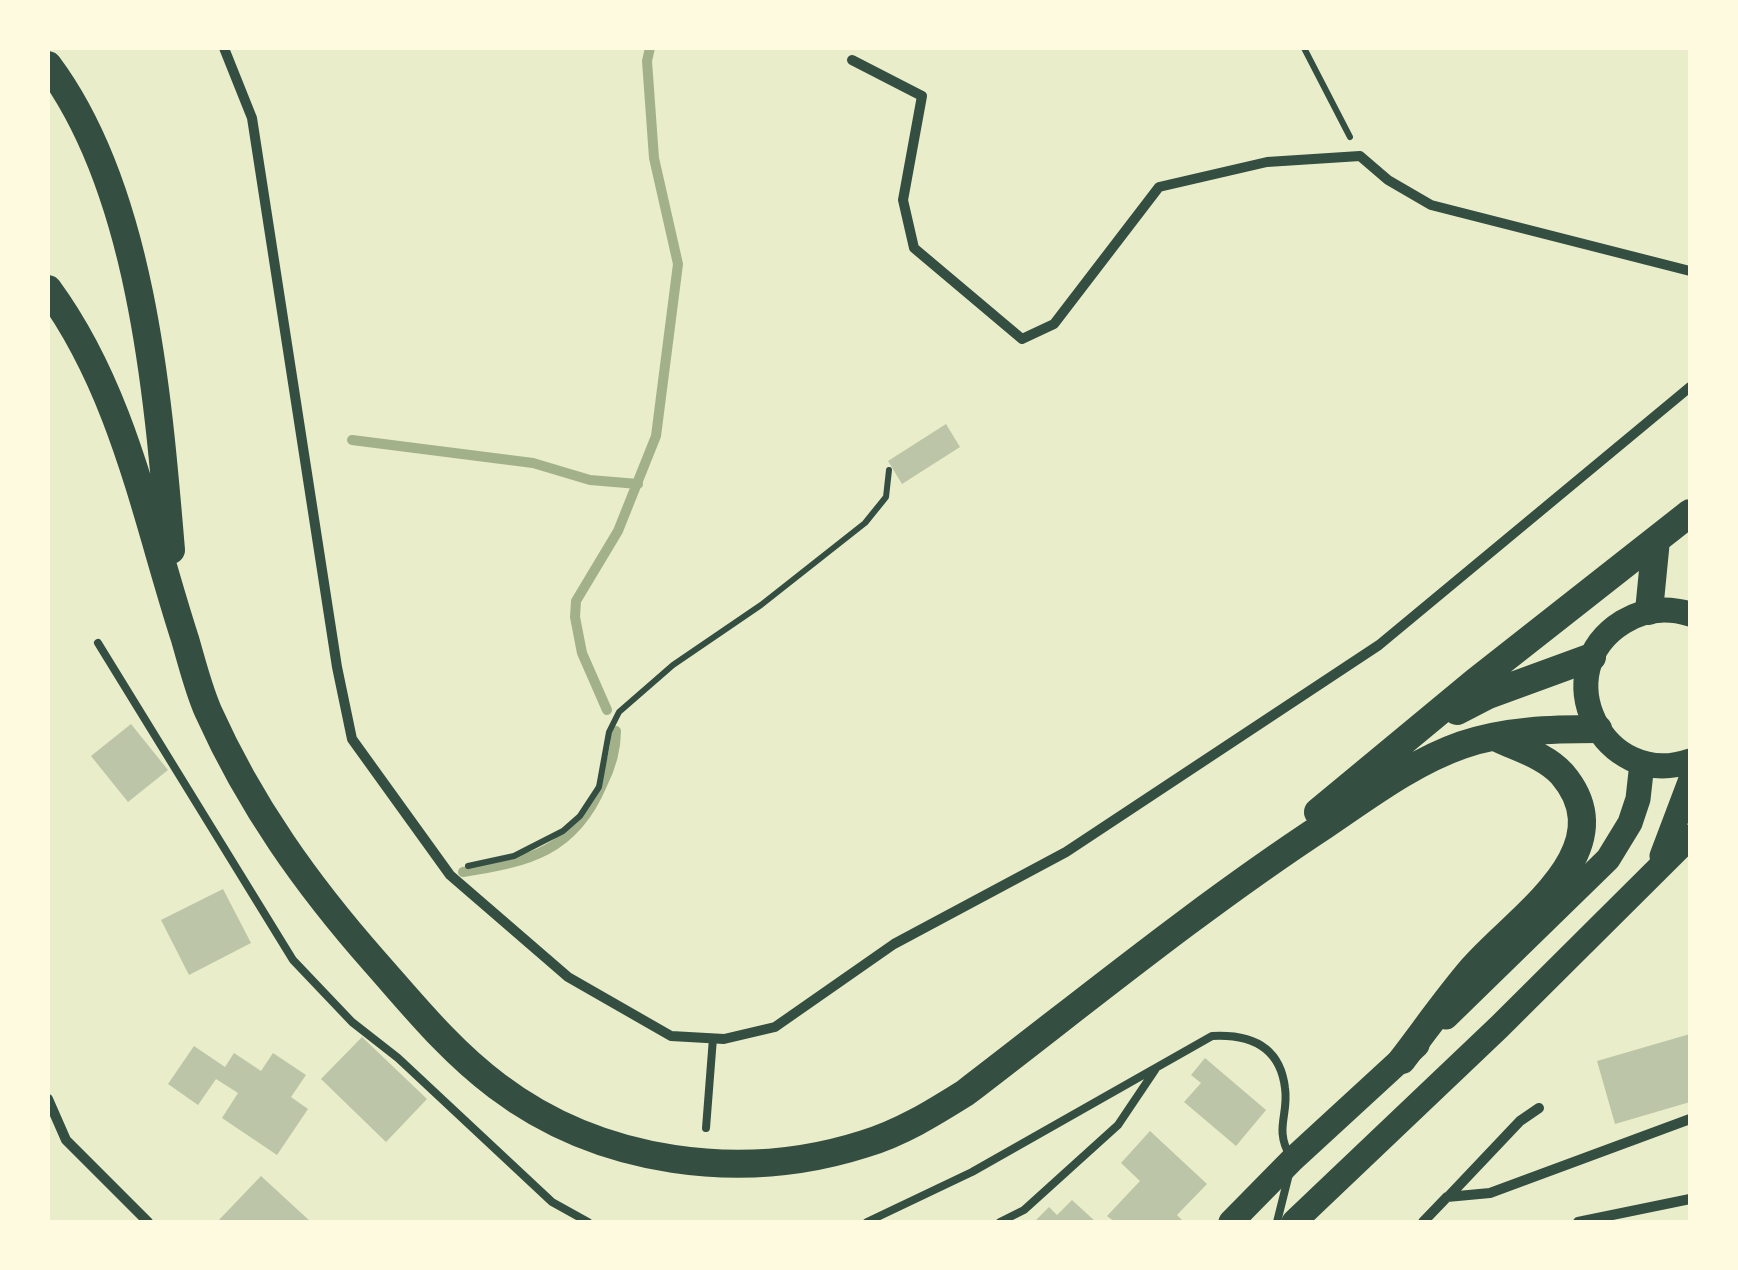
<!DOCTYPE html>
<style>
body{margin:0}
#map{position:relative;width:1738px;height:1270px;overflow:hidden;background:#e9edc9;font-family:"Fira Sans",sans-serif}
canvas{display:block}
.frame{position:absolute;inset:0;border:50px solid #fefae0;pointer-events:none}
</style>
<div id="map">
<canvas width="1738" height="1270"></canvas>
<div class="frame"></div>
</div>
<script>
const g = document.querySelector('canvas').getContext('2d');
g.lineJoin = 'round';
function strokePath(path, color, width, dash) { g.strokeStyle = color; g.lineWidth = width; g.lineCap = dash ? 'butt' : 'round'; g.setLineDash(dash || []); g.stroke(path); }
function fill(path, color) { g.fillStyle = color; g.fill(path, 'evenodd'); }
strokePath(new Path2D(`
 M 352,440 L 533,463 L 590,480 L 638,484
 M 607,710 L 582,653 L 575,617 L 576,601 L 618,531 L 656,436 L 678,264 L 654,158 L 647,61 L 650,48
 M 463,872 C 529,862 574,851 602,785 C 610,769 616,749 616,731`), '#a3b18a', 10);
fill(new Path2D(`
 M 946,424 L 960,447 L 902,484 L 888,461 Z
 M 131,724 L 168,770 L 128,802 L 91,756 Z
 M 223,889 L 251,943 L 189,975 L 161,920 Z
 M 1690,1034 L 1690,1102 L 1615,1124 L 1597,1061 Z
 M 362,1037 L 427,1099 L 386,1142 L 321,1079 Z
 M 194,1046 L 225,1067 L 234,1053 L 261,1071 L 273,1053 L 306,1075 L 291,1097 L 308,1109 L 277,1155 L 222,1118 L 238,1093 L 216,1079 L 198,1105 L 168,1084 Z
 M 1205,1058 L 1266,1110 L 1236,1146 L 1184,1102 L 1201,1083 L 1191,1075 Z
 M 1150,1131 L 1207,1184 L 1177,1215 L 1184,1222 L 1115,1222 L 1107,1216 L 1140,1181 L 1121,1163 Z
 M 261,1176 L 311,1222 L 217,1222 Z
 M 1072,1200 L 1096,1222 L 1034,1222 L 1049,1207 L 1057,1215 Z`), '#bcc5a7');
strokePath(new Path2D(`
 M 1304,48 L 1350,137
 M 468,866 L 514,856 L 563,831 L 580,816 L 599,787 L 609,732 L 619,712 L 673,665 L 761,605 L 865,523 L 886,497 L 889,470`), '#344e41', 6);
strokePath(new Path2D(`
 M 98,643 L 293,960 L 352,1022 L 398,1058 L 552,1202 L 588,1222
 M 706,1128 L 713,1038
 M 867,1222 L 972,1172 L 1212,1036 C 1250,1034 1280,1046 1285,1088 C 1289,1115 1274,1128 1290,1156
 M 1000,1222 L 1024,1210 L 1118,1125 L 1155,1070
 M 1277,1222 L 1289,1174`), '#344e41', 8);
strokePath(new Path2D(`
 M 224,48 L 252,118 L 337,667 L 352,739 L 450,875 L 568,977 L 671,1036 L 724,1039 L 775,1027 L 894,944 L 1066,852 L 1379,645 L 1690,387
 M 852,60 L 922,96 L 903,200 L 914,248 L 1022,339 L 1054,324 L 1159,187 L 1267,162 L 1360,156 L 1388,180 L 1431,205 L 1690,271
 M 48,1099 L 66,1140 L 148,1222
 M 1448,1197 L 1520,1121 L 1539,1108
 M 1423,1222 L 1447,1197 L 1490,1193 L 1690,1119
 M 1578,1222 L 1690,1199`), '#344e41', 10);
strokePath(new Path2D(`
 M 1690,614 C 1667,607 1644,609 1623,622 C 1544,671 1603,791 1690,761
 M 1662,856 L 1690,782
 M 1446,1017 L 1608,859 L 1630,823 L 1638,799 L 1642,763
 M 1231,1222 L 1293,1159 L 1417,1045
 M 1294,1222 L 1499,1027 L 1690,837`), '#344e41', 25);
strokePath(new Path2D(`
 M 48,65 C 142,191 158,396 171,550
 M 48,289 C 124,393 146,519 185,639 C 192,663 198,688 208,711 C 250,805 307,885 375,962 C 413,1005 450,1051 497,1086 C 600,1164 742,1183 864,1144 C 901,1133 933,1113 965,1093 C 1084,1002 1200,907 1325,825 C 1368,796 1413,762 1462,745 C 1506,730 1552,729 1598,729
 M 1649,611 L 1656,540
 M 1457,711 L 1488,695 L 1592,657
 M 1318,812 L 1475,682 L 1690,513
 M 1402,1060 C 1425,1030 1448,997 1473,968 C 1516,918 1627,850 1562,774 C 1545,755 1517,748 1495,737`), '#344e41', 28);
</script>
